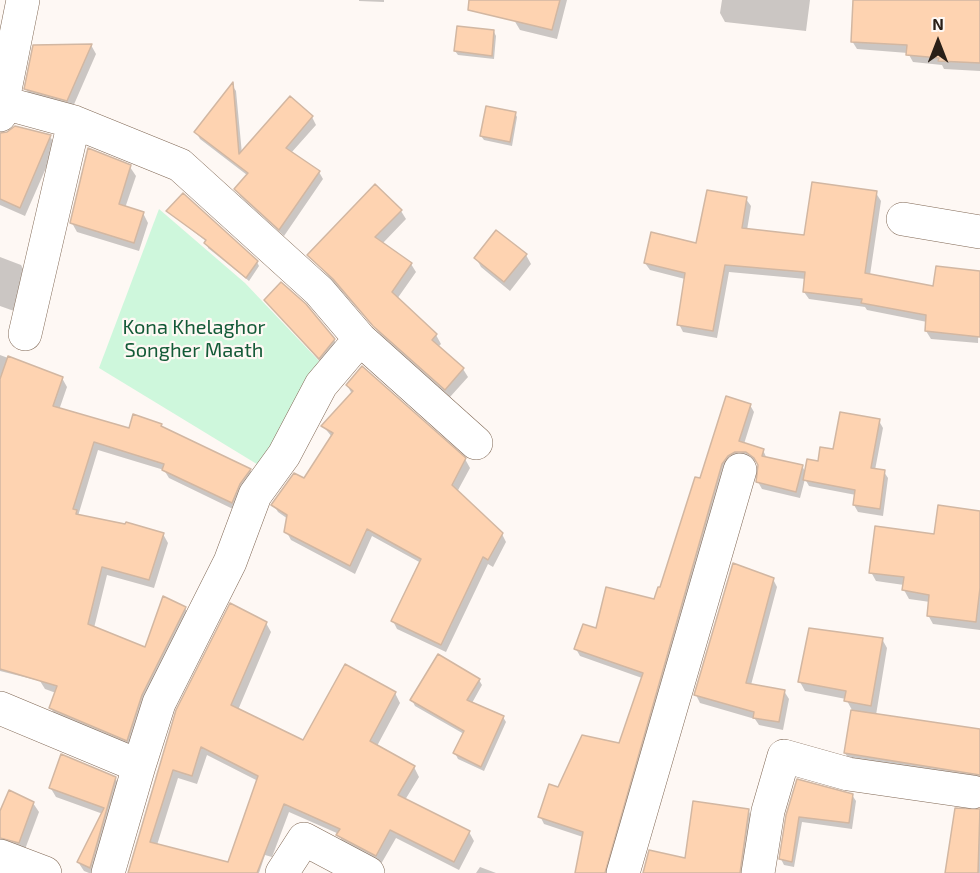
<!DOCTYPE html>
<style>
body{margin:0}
#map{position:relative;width:980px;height:873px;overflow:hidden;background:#fef8f4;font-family:"Exo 2",sans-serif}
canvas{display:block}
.north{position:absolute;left:908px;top:12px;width:60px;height:60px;-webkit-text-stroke:4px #fef8f4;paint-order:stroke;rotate:0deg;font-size:16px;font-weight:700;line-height:24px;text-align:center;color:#2a2018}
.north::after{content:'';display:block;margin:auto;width:21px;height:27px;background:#2a2018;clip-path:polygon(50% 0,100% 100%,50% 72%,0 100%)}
</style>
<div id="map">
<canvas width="980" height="873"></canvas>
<div class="north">N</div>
</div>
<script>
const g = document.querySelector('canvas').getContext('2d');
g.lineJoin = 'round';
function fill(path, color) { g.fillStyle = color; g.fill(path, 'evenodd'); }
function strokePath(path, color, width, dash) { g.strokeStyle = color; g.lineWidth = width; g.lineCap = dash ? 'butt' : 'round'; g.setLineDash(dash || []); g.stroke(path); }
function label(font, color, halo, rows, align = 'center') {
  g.font = font + ' "Exo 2",sans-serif'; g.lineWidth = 4.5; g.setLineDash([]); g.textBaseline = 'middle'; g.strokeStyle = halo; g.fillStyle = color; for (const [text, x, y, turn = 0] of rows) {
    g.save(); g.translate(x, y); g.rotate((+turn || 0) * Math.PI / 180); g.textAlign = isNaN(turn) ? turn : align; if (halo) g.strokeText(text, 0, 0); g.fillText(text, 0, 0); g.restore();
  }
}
fill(new Path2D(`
 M 159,209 L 245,283 L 320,362 L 265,469 L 99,368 Z`), '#cef7dc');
fill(new Path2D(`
 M 359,0 L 384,0 L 384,2 L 359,1 Z
 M 519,0 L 567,0 L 557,39 L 520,30 L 514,20 Z
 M 722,0 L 810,0 L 806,31 L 725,22 L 720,13 Z
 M 928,0 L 980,0 L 980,71 L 944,69 L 942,65 L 913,62 L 908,53 L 857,49 L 852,41 Z
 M 494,32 L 496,36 L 494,59 L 458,55 L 455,51 Z
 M 91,45 L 96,54 L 72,109 L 31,98 L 26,89 Z
 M 232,85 L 236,91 L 242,154 L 290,98 L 312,117 L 316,125 L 291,153 L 319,172 L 323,179 L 284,236 L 240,196 L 236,189 L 247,175 L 200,139 L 196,132 Z
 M 515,113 L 517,117 L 512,146 L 484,140 L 481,136 Z
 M 15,127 L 50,137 L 56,145 L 25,216 L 0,205 L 0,134 L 7,134 Z
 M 130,167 L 136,176 L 125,208 L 143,213 L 148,223 L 139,251 L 77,232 L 72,223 Z
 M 876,193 L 881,201 L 870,275 L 935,288 L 980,273 L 978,343 L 931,339 L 926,331 L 927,322 L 867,310 L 865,307 L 809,299 L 804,292 L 806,279 L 729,272 L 717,338 L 683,332 L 679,324 L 685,279 L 650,270 L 645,263 L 697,245 L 746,199 L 751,206 L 747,230 L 805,236 Z
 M 167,211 L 257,262 L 259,266 L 249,281 L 208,248 L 207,242 Z
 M 401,211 L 406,219 L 382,244 L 411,264 L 416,272 L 397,299 L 436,335 L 441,344 L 438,347 L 463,369 L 468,377 L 450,397 L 380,334 L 309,255 Z
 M 526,255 L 531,264 L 510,291 L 481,267 L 476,258 Z
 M 0,257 L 21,265 L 26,274 L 14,311 L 0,306 Z
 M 266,300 L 334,340 L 338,347 L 323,365 Z
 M 0,355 L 62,378 L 67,387 L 59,410 L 129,430 L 161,425 L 163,429 L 250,470 L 255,478 L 237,511 L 169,478 L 164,470 L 98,450 L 78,516 L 163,534 L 168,543 L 154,588 L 107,575 L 94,628 L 146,649 L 185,608 L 190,617 L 132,748 L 56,717 L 51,708 L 56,693 L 45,689 L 40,681 L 0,671 Z
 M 347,385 L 465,459 L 470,468 L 457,492 L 502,534 L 506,542 L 493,567 L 488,564 L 446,652 L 397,629 L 393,621 L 421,563 L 372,536 L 355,574 L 291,540 L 286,531 L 288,519 L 278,512 L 273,504 L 304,480 L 332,437 L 323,426 L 352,394 Z
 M 750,405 L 754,412 L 744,444 L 763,450 L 767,459 L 802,466 L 806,473 L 879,421 L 883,428 L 875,470 L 884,472 L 888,478 L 883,516 L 858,512 L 854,505 L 856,495 L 809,486 L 805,479 L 800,498 L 762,489 L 758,482 L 760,464 L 751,459 L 611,873 L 580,873 L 583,837 L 544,824 L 540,816 L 559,789 L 620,745 L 642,678 L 580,656 L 576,649 L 597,630 L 655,600 L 701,480 Z
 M 939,507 L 980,511 L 980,630 L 933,624 L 928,615 L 930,602 L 909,599 L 904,590 L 904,585 L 876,581 L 871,572 L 935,535 Z
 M 773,579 L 777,587 L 751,685 L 784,691 L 789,699 L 783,730 L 759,725 L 755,719 L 700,703 L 696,695 Z
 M 266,623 L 271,632 L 238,710 L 303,742 L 395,693 L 400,703 L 377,746 L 414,767 L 419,777 L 405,800 L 469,832 L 474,841 L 459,870 L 396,838 L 381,864 L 343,844 L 339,834 L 289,812 L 272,857 L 265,855 L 259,873 L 129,873 L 178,711 ZM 207,755 L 258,781 L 229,864 L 157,845 L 178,778 L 197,784 Z
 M 882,639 L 887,648 L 876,715 L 980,740 L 980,782 L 850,762 L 845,753 L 852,710 L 846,699 L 805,691 L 800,682 Z
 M 479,680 L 482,685 L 472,703 L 503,717 L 506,722 L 484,771 L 458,759 L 455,753 L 464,734 L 415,706 L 412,700 Z
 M 115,778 L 121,787 L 96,873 L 89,873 L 84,871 L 78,862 L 103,814 L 56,797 L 50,787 Z
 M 852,795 L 856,801 L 852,829 L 802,822 L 794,867 L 784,865 L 781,859 L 788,815 Z
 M 33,803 L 39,812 L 24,852 L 0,846 L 0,814 Z
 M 748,810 L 753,819 L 745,873 L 684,873 Z
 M 956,810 L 980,811 L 980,873 L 945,873 Z
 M 480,867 L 496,873 L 476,873 Z`), '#0003');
const building = new Path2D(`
 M 469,0 L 560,0 L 552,30 L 468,10 Z
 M 853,0 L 980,0 L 980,63 L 938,61 L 939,58 L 906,55 L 907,45 L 851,42 Z
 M 457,26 L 494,30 L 492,56 L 454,51 Z
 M 92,44 L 67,101 L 24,89 L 33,45 Z
 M 233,82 L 239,154 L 290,96 L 313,116 L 286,148 L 320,171 L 279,230 L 234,189 L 248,173 L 194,132 Z
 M 486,106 L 516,112 L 510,142 L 480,136 Z
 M 15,126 L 51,135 L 20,208 L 0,199 L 0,133 L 7,132 Z
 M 88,148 L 131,165 L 119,204 L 144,212 L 134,243 L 70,223 Z
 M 812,182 L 877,191 L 865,273 L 933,286 L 936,266 L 980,271 L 980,337 L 925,331 L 926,315 L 861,303 L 862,299 L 803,292 L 805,272 L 725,265 L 713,331 L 677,325 L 685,273 L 644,263 L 651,232 L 696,243 L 707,190 L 747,197 L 742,228 L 804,235 Z
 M 375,184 L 402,210 L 375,237 L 412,263 L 392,292 L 437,334 L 432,340 L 464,368 L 445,390 L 373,326 L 333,279 L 307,255 Z
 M 183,193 L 258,261 L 246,278 L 204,243 L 206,240 L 166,211 Z
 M 496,230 L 527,254 L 504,282 L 474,258 Z
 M 281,282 L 306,304 L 335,339 L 319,359 L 264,300 Z
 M 8,356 L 63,377 L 53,406 L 129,428 L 133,414 L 162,424 L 161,426 L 251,469 L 240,484 L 232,503 L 162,470 L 164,464 L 94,442 L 73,509 L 77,510 L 76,514 L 125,524 L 126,522 L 164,533 L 149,580 L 102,567 L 88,624 L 145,647 L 163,596 L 186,607 L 142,695 L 127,741 L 49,708 L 57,686 L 0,669 L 0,379 Z
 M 362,366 L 466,458 L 452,485 L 503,533 L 488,560 L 483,557 L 441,645 L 391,621 L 421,559 L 367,529 L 350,566 L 284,532 L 287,515 L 271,505 L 294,473 L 304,478 L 333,433 L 321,426 L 353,391 L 346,385 Z
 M 726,396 L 751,404 L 739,441 L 764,449 L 762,456 L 803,465 L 796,492 L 756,482 L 758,465 L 754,458 L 746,452 L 735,452 L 728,456 L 722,464 L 605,873 L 575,873 L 583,832 L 538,817 L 549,784 L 558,787 L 582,735 L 619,743 L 643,673 L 574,649 L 583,624 L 596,628 L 606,587 L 654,599 L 658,587 L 660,587 L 695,477 L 700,478 Z
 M 840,412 L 880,419 L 871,468 L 885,470 L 880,509 L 853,505 L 855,490 L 803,480 L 807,459 L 818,461 L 820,447 L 833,449 Z
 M 938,505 L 980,511 L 980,588 L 976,622 L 927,616 L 929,595 L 902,590 L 904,577 L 869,573 L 875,526 L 934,534 Z
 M 733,563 L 774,578 L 746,683 L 785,690 L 779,722 L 753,718 L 754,712 L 694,695 Z
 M 230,603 L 267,622 L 231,705 L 303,740 L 345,664 L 396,692 L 370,741 L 415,766 L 398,795 L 470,831 L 454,862 L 390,830 L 376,856 L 336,835 L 340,829 L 284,804 L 257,873 L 128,873 L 176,710 ZM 201,747 L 258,776 L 228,862 L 150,842 L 173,770 L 192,776 Z
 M 809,628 L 883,638 L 871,706 L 844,701 L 846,691 L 798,682 Z
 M 438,654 L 480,679 L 467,700 L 504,716 L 481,767 L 453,753 L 464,731 L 410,700 Z
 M 851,710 L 980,729 L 980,775 L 844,753 Z
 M 61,754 L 116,777 L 90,868 L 77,862 L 104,808 L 49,788 Z
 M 797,779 L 853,794 L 849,823 L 799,817 L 792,862 L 779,859 L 786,815 Z
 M 9,790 L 34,802 L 19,843 L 0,838 L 0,811 Z
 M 693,801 L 749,809 L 740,873 L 643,873 L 649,850 L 685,858 Z
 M 955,808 L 980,809 L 978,873 L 945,873 Z`);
fill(building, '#fed3b1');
strokePath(building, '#d2b7a2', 1.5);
const minor = new Path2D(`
 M 0,102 L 74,122 L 180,165 L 319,291 L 360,339 L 476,443
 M 0,115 L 23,0
 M 903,219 L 980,232
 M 25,334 L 74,122
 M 0,708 L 139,766 L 159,703 L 230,562 L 255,495 L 284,455 L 321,385 L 360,339
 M 0,856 L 45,873
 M 108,873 L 139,766
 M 282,873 L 304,839 L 368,873
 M 623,873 L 740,470
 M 758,873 L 768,811 L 784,756 L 848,774 L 973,792`);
strokePath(minor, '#806855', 34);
strokePath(minor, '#fff', 33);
label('20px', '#135a37', '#fef8f4', [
 ["Kona Khelaghor",194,327],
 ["Songher Maath",194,350]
]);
</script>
